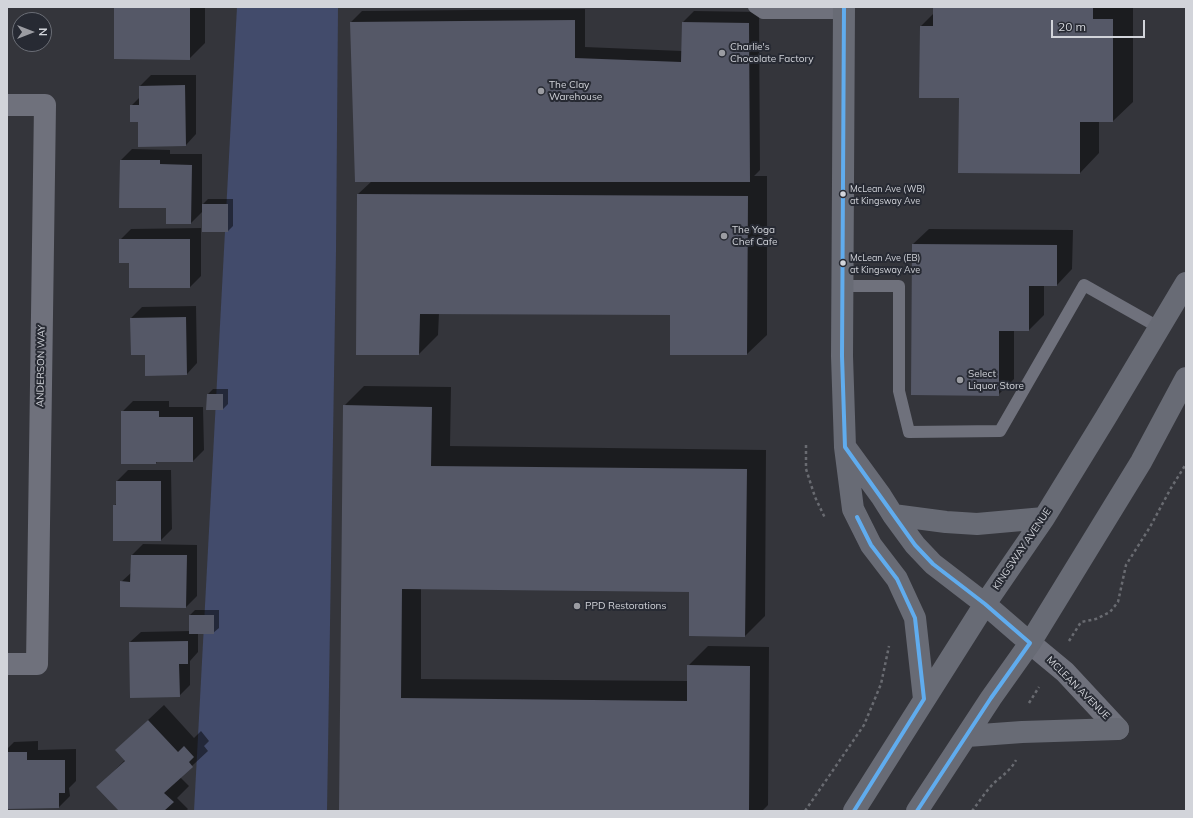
<!DOCTYPE html>
<style>
body{margin:0}
#map{position:relative;width:1193px;height:818px;overflow:hidden;background:#34353b;font-family:Mulish,sans-serif}
canvas{display:block}
.frame{position:absolute;inset:0;border:8px solid #d2d4da;pointer-events:none}
.north{position:absolute;left:12px;top:12px;width:40px;height:40px;box-sizing:border-box;background:#272a33;border:1px solid #6b6e76;border-radius:50%;rotate:90deg;font-size:11px;font-weight:700;line-height:16px;text-align:center;color:#d2d4da}
.north::after{content:'';display:block;margin:auto;width:14px;height:18px;background:#9b9ca2;clip-path:polygon(50% 0,100% 100%,50% 72%,0 100%)}
.scale{position:absolute;left:1051px;top:20px;width:94px;height:18px;box-sizing:border-box;border:2px solid #d2d4da;border-top:0;padding-left:5px;font-size:12px;line-height:14px;white-space:nowrap;color:#d2d4da;-webkit-text-stroke:3px #272a33;paint-order:stroke}
</style>
<div id="map">
<canvas width="1193" height="818"></canvas>
<div class="frame"></div>
<div class="north">N</div>
<div class="scale">20 m</div>
</div>
<script>
const g = document.querySelector('canvas').getContext('2d');
g.lineJoin = 'round';
function fill(path, color) { g.fillStyle = color; g.fill(path, 'evenodd'); }
function strokePath(path, color, width, dash) { g.strokeStyle = color; g.lineWidth = width; g.lineCap = dash ? 'butt' : 'round'; g.setLineDash(dash || []); g.stroke(path); }
function label(font, color, halo, rows, align = 'center') {
  g.font = font + ' Mulish,sans-serif'; g.lineWidth = 4; g.setLineDash([]); g.textBaseline = 'middle'; g.strokeStyle = halo; g.fillStyle = color; for (const [text, x, y, turn = 0] of rows) {
    g.save(); g.translate(x, y); g.rotate((+turn || 0) * Math.PI / 180); g.textAlign = isNaN(turn) ? turn : align; if (halo) g.strokeText(text, 0, 0); g.fillText(text, 0, 0); g.restore();
  }
}
fill(new Path2D(`
 M 237,7 L 338,7 L 336,251 L 327,811 L 194,811 Z`), '#424b6b');
fill(new Path2D(`
 M 115,7 L 205,7 L 205,43 L 189,59 Z
 M 934,7 L 1133,7 L 1133,102 L 1113,121 L 1099,121 L 1099,153 L 1080,173 L 960,97 L 921,26 L 934,13 Z
 M 585,9 L 585,47 L 682,51 L 683,22 L 694,11 L 759,12 L 760,170 L 754,176 L 767,176 L 767,335 L 747,354 L 671,314 L 439,313 L 438,335 L 419,354 L 358,194 L 372,181 L 356,181 L 351,22 L 362,11 Z
 M 151,75 L 196,75 L 196,134 L 186,145 L 131,106 L 140,97 L 140,86 Z
 M 132,149 L 170,150 L 170,154 L 202,154 L 202,205 L 208,199 L 233,199 L 233,226 L 228,231 L 203,211 L 191,223 L 167,207 L 121,160 Z
 M 201,228 L 201,276 L 190,287 L 130,262 L 120,240 L 131,229 Z
 M 929,229 L 1073,230 L 1072,269 L 1057,285 L 1044,285 L 1044,315 L 1029,330 L 1014,330 L 1014,379 L 998,395 L 913,244 Z
 M 196,306 L 197,363 L 187,374 L 146,354 L 131,318 L 142,307 Z
 M 364,386 L 451,387 L 450,446 L 766,450 L 765,616 L 745,636 L 690,591 L 421,588 L 421,679 L 688,681 L 688,666 L 708,646 L 769,647 L 768,805 L 762,811 L 340,811 L 344,406 Z
 M 213,389 L 228,389 L 228,404 L 223,409 L 208,394 Z
 M 133,401 L 169,401 L 169,407 L 203,407 L 204,450 L 193,461 L 158,461 L 156,463 L 122,412 Z
 M 128,470 L 171,470 L 172,529 L 161,540 L 114,506 L 117,503 L 117,481 Z
 M 143,544 L 197,545 L 197,596 L 186,607 L 121,606 L 121,582 L 132,572 L 132,555 Z
 M 195,610 L 219,610 L 219,628 L 213,633 L 198,633 L 198,652 L 190,661 L 190,685 L 179,696 L 130,642 L 141,632 L 190,631 L 190,615 Z
 M 164,705 L 194,738 L 201,731 L 209,741 L 204,746 L 208,751 L 180,777 L 189,786 L 177,798 L 188,809 L 186,811 L 121,811 L 98,787 L 125,760 L 116,750 Z
 M 38,741 L 38,750 L 76,749 L 76,781 L 69,788 L 70,796 L 59,807 L 7,808 L 7,749 L 14,742 Z`), '#0007');
fill(new Path2D(`
 M 114,7 L 190,7 L 190,60 L 114,59 Z
 M 933,7 L 1093,7 L 1093,19 L 1113,19 L 1113,122 L 1080,122 L 1080,174 L 958,173 L 959,98 L 919,98 L 920,26 L 933,26 Z
 M 575,20 L 575,58 L 681,62 L 682,22 L 749,23 L 750,182 L 355,182 L 350,22 Z
 M 185,85 L 186,146 L 138,147 L 138,122 L 130,122 L 130,105 L 139,105 L 139,86 Z
 M 120,160 L 160,160 L 160,164 L 192,165 L 191,224 L 166,224 L 166,208 L 119,208 Z
 M 357,194 L 748,196 L 747,355 L 670,355 L 670,315 L 420,314 L 419,355 L 356,355 Z
 M 202,204 L 228,204 L 228,232 L 202,232 Z
 M 119,239 L 190,239 L 190,288 L 129,288 L 129,263 L 119,263 Z
 M 912,244 L 1057,245 L 1057,286 L 1029,286 L 1029,331 L 999,331 L 999,396 L 911,395 Z
 M 186,317 L 187,375 L 145,376 L 145,355 L 131,355 L 130,318 Z
 M 207,394 L 223,394 L 223,410 L 206,410 Z
 M 343,405 L 432,407 L 431,466 L 747,469 L 745,637 L 689,636 L 689,592 L 402,589 L 401,698 L 687,701 L 687,665 L 750,666 L 749,811 L 339,811 Z
 M 121,411 L 159,411 L 159,417 L 193,417 L 193,462 L 156,462 L 156,464 L 121,464 Z
 M 116,481 L 161,481 L 161,541 L 113,541 L 113,505 L 116,505 Z
 M 131,555 L 187,555 L 186,608 L 120,607 L 120,581 L 130,582 Z
 M 189,615 L 214,615 L 214,634 L 189,634 Z
 M 188,641 L 188,664 L 179,664 L 180,697 L 130,698 L 129,642 Z
 M 148,720 L 178,752 L 184,746 L 194,757 L 189,762 L 193,767 L 164,793 L 174,802 L 164,811 L 119,811 L 96,787 L 125,761 L 115,750 Z
 M 7,752 L 27,752 L 27,760 L 65,760 L 65,793 L 59,793 L 59,808 L 7,809 Z`), '#555867');
strokePath(new Path2D(`
 M 806,445 L 806,469 L 815,497 L 825,518
 M 1069,641 L 1081,622 L 1096,619 L 1110,612 L 1118,602 L 1126,565 L 1150,527 L 1171,488 L 1186,464
 M 1029,703 L 1039,687
 M 805,811 L 864,725 L 881,684 L 889,646
 M 972,811 C 979,802 986,791 994,783 C 1002,776 1011,770 1016,760`), '#696b71', 2.5, [3, 3]);
strokePath(new Path2D(`
 M 754,7 L 763,13 L 844,13
 M 843,286 L 899,286 L 899,391 L 909,432 L 1000,431 L 1084,285 L 1160,328`), '#6f717c', 12);
strokePath(new Path2D(`
 M 7,105 L 45,105 L 37,664 L 7,664
 M 1030,643 L 1065,672 L 1118,729`), '#6f717c', 22);
strokePath(new Path2D(`
 M 844,7 L 842,356 L 845,447 L 853,509 L 871,545 L 897,579 L 915,618 L 924,699
 M 846,448 L 881,496 L 893,515 L 915,545 L 933,564 L 985,604 L 1030,643
 M 893,515 L 946,522 L 977,524 L 1044,518
 M 967,736 L 1022,732 L 1118,729
 M 854,811 L 985,604 L 1044,518 L 1106,417 L 1186,283
 M 917,811 L 991,698 L 1030,643 L 1141,462 L 1186,378`), '#686b75', 22);
strokePath(new Path2D(`
 M 844,7 L 842,356 L 845,447 L 915,545 L 933,564 L 985,604 L 1030,643 L 991,698 L 917,811
 M 854,811 L 924,699 L 915,618 L 897,579 L 871,545 L 857,517`), '#60acee', 4);
for (const [x, y, r, color] of [
 [722,53,4,"#9b9ca2"],
 [541,91,4,"#9b9ca2"],
 [843,194,3.5,"#d2d4da"],
 [724,236,4,"#9b9ca2"],
 [843,263,3.5,"#d2d4da"],
 [960,380,4,"#9b9ca2"],
 [577,606,4,"#9b9ca2"]
]) { const dot = new Path2D(); dot.arc(x, y, r, 0, 2 * Math.PI); g.fillStyle = color; g.fill(dot); strokePath(dot, '#272a33', 1.5); }
label('9px', '#d2d4da', '#272a33', [
 ["McLean Ave (WB)",850,189],
 ["at Kingsway Ave",850,201],
 ["McLean Ave (EB)",850,258],
 ["at Kingsway Ave",850,270]
], 'left');
label('10px', '#d2d4da', '#272a33', [
 ["Charlie's",730,47],
 ["Chocolate Factory",730,59],
 ["The Clay",549,85],
 ["Warehouse",549,97],
 ["The Yoga",732,230],
 ["Chef Cafe",732,242],
 ["Select",968,374],
 ["Liquor Store",968,386],
 ["PPD Restorations",585,606]
], 'left');
label('10px', '#d2d4da', '#272a33', [
 ["ANDERSON WAY",41,366,-89],
 ["KINGSWAY AVENUE",1022,549,-56],
 ["MCLEAN AVENUE",1078,688,45]
]);
</script>
